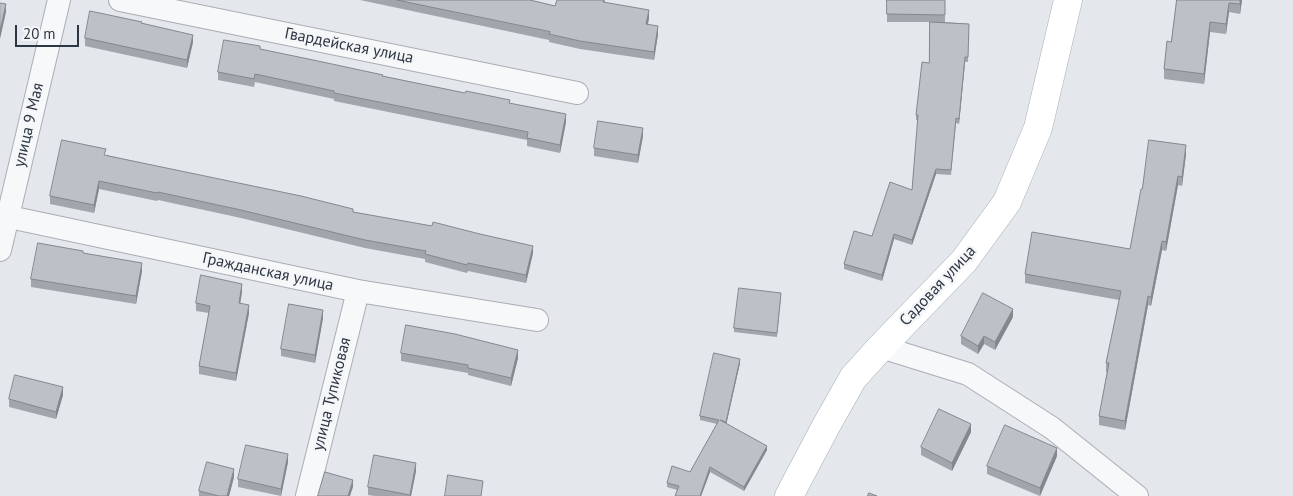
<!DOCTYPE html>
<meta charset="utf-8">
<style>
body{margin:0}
#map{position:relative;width:1293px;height:496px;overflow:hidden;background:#e4e7eb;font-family:"PT Sans",sans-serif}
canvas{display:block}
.scale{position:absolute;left:15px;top:25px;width:64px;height:22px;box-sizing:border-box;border:2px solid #2d3643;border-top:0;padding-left:6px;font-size:15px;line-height:18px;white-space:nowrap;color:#2d3643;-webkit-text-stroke:4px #f4f6f8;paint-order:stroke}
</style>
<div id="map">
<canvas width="1293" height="496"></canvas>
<div class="scale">20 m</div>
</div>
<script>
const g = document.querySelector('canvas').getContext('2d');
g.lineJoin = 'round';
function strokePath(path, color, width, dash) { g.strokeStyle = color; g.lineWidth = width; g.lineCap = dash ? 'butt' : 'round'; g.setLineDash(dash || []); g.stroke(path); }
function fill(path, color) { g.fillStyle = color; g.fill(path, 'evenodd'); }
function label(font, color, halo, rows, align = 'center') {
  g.font = font + ' "PT Sans",sans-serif'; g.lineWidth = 5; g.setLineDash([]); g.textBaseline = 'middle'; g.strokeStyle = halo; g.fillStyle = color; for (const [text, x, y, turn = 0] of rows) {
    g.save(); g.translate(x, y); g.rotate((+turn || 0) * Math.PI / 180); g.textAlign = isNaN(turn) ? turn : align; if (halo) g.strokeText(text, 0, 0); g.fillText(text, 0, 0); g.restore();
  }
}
const minor = new Path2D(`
 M 120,0 L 577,93
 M 0,215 L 358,291 L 537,320
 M 0,250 L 59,0
 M 881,347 L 968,374 L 1052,428 L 1137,496
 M 307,496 L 358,291`);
const major = new Path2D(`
 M 789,496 L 826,426 L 853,378 L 881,347 L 964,261 L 1007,202 L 1038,128 L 1068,0`);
strokePath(minor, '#a9aeb5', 24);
strokePath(major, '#a4adb6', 29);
strokePath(minor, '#f7f8f9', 22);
strokePath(major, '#fff', 28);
fill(new Path2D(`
 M 360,0 L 530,0 L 555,6 L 557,0 L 605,0 L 605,3 L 649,18 L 648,24 L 658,34 L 654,60 L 580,49 L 549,42 L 549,40 Z
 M 887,0 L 945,0 L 945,22 L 969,24 L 968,62 L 965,62 L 959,124 L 956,123 L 951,175 L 936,174 L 912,245 L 894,239 L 882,281 L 844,269 L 844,264 L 872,236 L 912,190 L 918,120 L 916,120 L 916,115 L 929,63 L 930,22 L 887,22 Z
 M 1177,0 L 1242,0 L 1240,14 L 1229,12 L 1226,34 L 1210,32 L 1204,84 L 1164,79 L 1164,69 L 1171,42 Z
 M 142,23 L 193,42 L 187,68 L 85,46 L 85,38 Z
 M 260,49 L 383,76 L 510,103 L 566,122 L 560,153 L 527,146 L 527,140 L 334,101 L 334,99 L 255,82 L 254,87 L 218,80 L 218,72 Z
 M 643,136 L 638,163 L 594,156 L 594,148 Z
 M 1186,154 L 1182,186 L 1178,185 L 1166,251 L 1162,250 L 1151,306 L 1148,305 L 1125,430 L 1099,425 L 1099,416 L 1107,372 L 1106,372 L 1106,363 L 1119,300 L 1025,283 L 1025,274 L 1130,249 L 1142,189 Z
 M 106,155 L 533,253 L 526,283 L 468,271 L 467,273 L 425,262 L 425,259 L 365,248 L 241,218 L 158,200 L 157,201 L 99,189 L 94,213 L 50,204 L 50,196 Z
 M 83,253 L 142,271 L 136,304 L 31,287 L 31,279 Z
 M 242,292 L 240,303 L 249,313 L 236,381 L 199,374 L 199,366 L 209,313 L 196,311 L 196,303 Z
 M 781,297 L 777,337 L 734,332 L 734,328 Z
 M 1013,317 L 995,350 L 984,344 L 978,354 L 961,344 L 961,336 Z
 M 323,318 L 315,363 L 281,356 L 281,349 Z
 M 401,353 L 518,358 L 511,386 L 468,375 L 468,373 L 401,361 Z
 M 740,363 L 726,424 L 767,450 L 744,491 L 710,472 L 701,496 L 675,496 L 677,490 L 667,487 L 667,483 L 690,472 L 717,424 L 700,420 L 700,416 Z
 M 63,395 L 56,419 L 9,407 L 9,399 Z
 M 971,432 L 952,471 L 921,455 L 921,447 Z
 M 1057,456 L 1040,496 L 987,474 L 987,466 Z
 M 288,462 L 281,496 L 238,487 L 238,479 Z
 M 416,471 L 411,496 L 375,496 L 368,495 L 368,487 Z
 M 234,477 L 229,496 L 199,496 L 199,491 Z`), '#a2a6ac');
fill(new Path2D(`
 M 1240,0 L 1242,0 L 1240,14 Z
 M 1229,3 L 1229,12 L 1226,34 L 1226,24 Z
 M 6,4 L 6,12 L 0,39 L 0,31 Z
 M 649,10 L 649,18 L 646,32 L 646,24 Z
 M 1210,22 L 1210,32 L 1204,84 L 1204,74 Z
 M 658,26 L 658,34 L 654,60 L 654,52 Z
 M 193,35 L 193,42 L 187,68 L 187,60 Z
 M 965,57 L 965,62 L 959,124 L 959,119 Z
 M 566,114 L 566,122 L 560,153 L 560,145 Z
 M 643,128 L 643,136 L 638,163 L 638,155 Z
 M 1186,145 L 1186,154 L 1182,186 L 1182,177 Z
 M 936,169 L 936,174 L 912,245 L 912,240 Z
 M 1178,176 L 1178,185 L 1166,251 L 1166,242 Z
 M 99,181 L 99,189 L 94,213 L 94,205 Z
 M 894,234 L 894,239 L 882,281 L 882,275 Z
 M 1162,241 L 1162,250 L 1151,306 L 1151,297 Z
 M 533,246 L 533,253 L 526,283 L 526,275 Z
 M 142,263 L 142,271 L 136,304 L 136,296 Z
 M 242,284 L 242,292 L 239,311 L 239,303 Z
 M 1148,296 L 1148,305 L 1125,430 L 1125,421 Z
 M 249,305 L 249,313 L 236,381 L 236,373 Z
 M 1013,309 L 1013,317 L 995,350 L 995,342 Z
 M 323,310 L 323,318 L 315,363 L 315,355 Z
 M 984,336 L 984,344 L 978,354 L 978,346 Z
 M 518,350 L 518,358 L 511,386 L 511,378 Z
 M 740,359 L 740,363 L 726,426 L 726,422 Z
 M 63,387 L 63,395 L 56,419 L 56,412 Z
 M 971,424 L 971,432 L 952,471 L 952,463 Z
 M 767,446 L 767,450 L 744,491 L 744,487 Z
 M 1057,448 L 1057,456 L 1040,496 L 1040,488 Z
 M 288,454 L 288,462 L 281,496 L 281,489 Z
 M 416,463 L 416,471 L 411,496 L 410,496 Z
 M 710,467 L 710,472 L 701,496 L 700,496 Z
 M 234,469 L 234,477 L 229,496 L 227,496 Z
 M 353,480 L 353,487 L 350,496 L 348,496 Z`), '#84878c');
const building = new Path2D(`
 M 397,0 L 530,0 L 555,6 L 557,0 L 603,0 L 603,2 L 649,10 L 646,24 L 658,26 L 654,52 L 580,41 L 549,34 L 550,32 Z
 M 887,0 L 945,0 L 945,15 L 887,14 Z
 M 1177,0 L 1240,0 L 1240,4 L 1229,3 L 1226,24 L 1210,22 L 1204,74 L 1164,69 L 1167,41 L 1171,42 Z
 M 0,3 L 6,4 L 0,31 Z
 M 90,11 L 142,22 L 141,23 L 193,35 L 187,60 L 85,38 Z
 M 930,22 L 969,24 L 968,57 L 965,57 L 959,119 L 956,118 L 951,170 L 936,169 L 912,240 L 894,234 L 882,275 L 844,264 L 854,231 L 872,236 L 890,182 L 912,190 L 918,115 L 916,115 L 922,62 L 929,63 Z
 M 224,40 L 260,46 L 260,49 L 318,61 L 383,75 L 382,76 L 465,93 L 466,91 L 510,100 L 509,103 L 566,114 L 560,145 L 527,138 L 528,132 L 334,93 L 334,91 L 255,74 L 254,79 L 218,72 Z
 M 598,121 L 643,128 L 638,155 L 594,148 Z
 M 62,140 L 106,149 L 104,155 L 301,196 L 353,209 L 353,212 L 432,226 L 433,222 L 480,234 L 533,246 L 526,275 L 468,263 L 467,265 L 425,254 L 426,251 L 365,240 L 241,210 L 158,192 L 157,193 L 99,181 L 94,205 L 50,196 Z
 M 1149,140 L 1186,145 L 1182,177 L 1178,176 L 1166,242 L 1162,241 L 1151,297 L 1148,296 L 1125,421 L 1099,416 L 1109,363 L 1106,363 L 1121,291 L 1025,274 L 1032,232 L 1130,249 L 1141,189 L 1142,189 Z
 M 38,243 L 83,251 L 83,253 L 142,263 L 136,296 L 31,279 Z
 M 201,275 L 242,284 L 239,303 L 249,305 L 236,373 L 199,366 L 210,306 L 196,303 Z
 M 739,288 L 781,293 L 777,333 L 734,328 Z
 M 983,293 L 1013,309 L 995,342 L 984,336 L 978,346 L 961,336 Z
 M 289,304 L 323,310 L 315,355 L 281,349 Z
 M 406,325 L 455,334 L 518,350 L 511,378 L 468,368 L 468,365 L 401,353 Z
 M 714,353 L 740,359 L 726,422 L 720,420 L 767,446 L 744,487 L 710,467 L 700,496 L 675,496 L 679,486 L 667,483 L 672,466 L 690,472 L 719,420 L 700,416 Z
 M 15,375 L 63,387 L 56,412 L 9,399 Z
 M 939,409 L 971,424 L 952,463 L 921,447 Z
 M 1005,425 L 1057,448 L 1040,488 L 987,466 Z
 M 246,445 L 288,454 L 281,489 L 238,479 Z
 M 374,455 L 416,463 L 410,495 L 368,487 Z
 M 207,462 L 234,469 L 227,496 L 219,496 L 199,491 Z
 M 325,472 L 353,480 L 348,496 L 318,496 Z
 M 448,475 L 483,481 L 481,496 L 445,496 Z
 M 869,493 L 877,496 L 868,496 Z`);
fill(building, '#bcc1c8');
strokePath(building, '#84878c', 1);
label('16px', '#2d3643', '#f4f6f8', [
 ["Гвардейская улица",349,46,11],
 ["улица 9 Мая",29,125,-77],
 ["Гражданская улица",268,272,12],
 ["Садовая улица",938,286,-47],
 ["улица Тупиковая",332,394,-76]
]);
</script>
